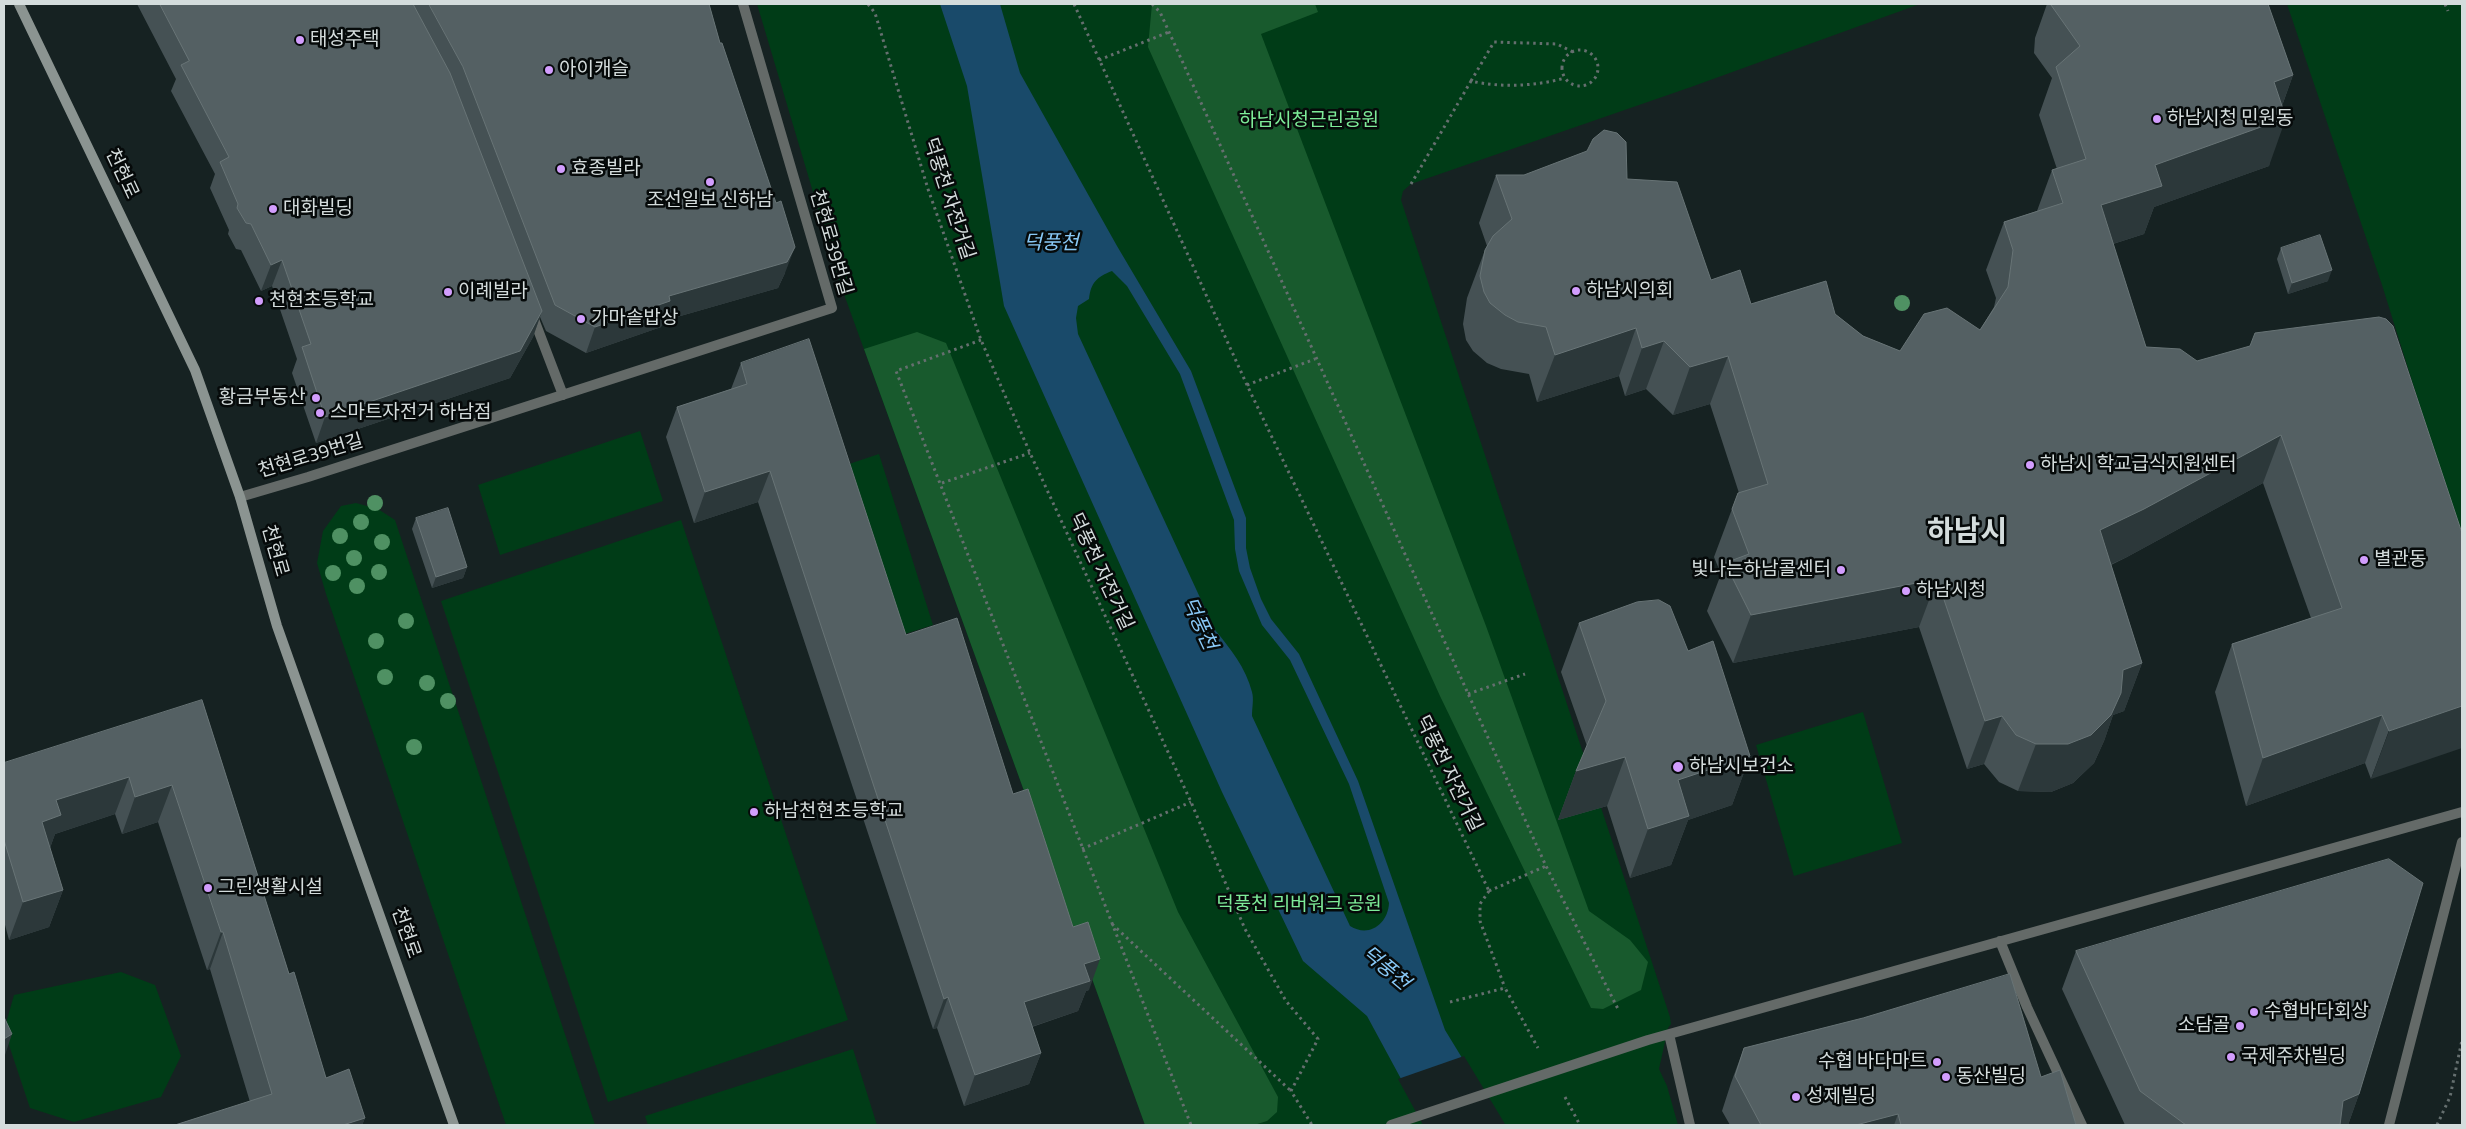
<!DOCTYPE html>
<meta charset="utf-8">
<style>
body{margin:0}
#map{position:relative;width:2466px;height:1129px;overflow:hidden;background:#162222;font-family:"Titillium Web",sans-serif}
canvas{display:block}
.frame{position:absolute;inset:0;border:5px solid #d4dcdc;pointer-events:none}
</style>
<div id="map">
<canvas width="2466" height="1129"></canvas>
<div class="frame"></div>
</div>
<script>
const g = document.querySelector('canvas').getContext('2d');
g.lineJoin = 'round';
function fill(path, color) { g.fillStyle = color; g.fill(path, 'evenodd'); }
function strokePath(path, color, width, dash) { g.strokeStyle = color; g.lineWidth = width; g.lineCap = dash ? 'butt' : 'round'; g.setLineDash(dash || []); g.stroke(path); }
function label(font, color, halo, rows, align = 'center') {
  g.font = font + ' "Titillium Web","Noto Sans KR",sans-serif'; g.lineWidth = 5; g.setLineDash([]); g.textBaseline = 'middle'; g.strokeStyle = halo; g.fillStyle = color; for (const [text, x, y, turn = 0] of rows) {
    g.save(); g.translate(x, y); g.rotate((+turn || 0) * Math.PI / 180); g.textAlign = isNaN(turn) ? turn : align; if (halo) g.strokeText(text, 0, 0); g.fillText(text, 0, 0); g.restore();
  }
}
fill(new Path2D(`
 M 757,4 L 1920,4 L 1691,87 L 1411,184 L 1403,191 L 1401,200 L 1670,1017 L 1671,1024 L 1668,1028 L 1659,1069 L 1667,1086 L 1678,1125 L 1145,1125 L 841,286 Z
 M 2287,4 L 2462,4 L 2462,541 L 2382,285 Z
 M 640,431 L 663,501 L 500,555 L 478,485 Z
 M 879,454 L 933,625 L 886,640 L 831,470 Z
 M 356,503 L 378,509 L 395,520 L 595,1125 L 506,1125 L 326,594 L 317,563 L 323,531 L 341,506 Z
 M 681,520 L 848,1020 L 608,1102 L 441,601 Z
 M 1863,712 L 1902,843 L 1794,876 L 1756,745 Z
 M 121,972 L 155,985 L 181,1056 L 161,1097 L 74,1122 L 30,1108 L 4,1030 L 14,995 Z
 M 853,1049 L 877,1125 L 648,1125 L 645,1116 Z`), '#003c17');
fill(new Path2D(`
 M 1152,4 L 1315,4 L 1318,12 L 1261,34 L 1486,626 L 1589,911 L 1630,940 L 1648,962 L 1641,990 L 1603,1009 L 1591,1008 L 1440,696 L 1148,47 Z
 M 917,332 L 946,343 L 1178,912 L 1278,1097 L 1277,1112 L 1267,1121 L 1254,1125 L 1145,1125 L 864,349 Z`), '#185a2d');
fill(new Path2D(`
 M 940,4 L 1000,4 L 1020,73 L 1117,246 L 1191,371 L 1246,518 L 1246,548 L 1250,568 L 1261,599 L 1271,619 L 1299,654 L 1358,781 L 1445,1030 L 1503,1125 L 1426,1125 L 1367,1016 L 1303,961 L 1222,792 L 1004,306 L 967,86 ZM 1112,271 L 1127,286 L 1180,374 L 1234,520 L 1235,549 L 1239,571 L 1262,625 L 1290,660 L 1349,784 L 1389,903 C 1388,924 1369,938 1350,926 L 1252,716 C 1252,708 1254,699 1252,692 C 1246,668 1230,648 1215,630 L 1078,334 L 1076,318 L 1078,306 L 1089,299 C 1091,282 1097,277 1112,271 Z`), '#194a6a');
fill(new Path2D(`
 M 1464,1056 L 1505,1124 L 1505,1125 L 1423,1125 L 1398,1079 Z`), '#162222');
strokePath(new Path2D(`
 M 868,4 L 875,13 L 928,189 L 981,340 L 1030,453 L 1191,802 L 1245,929 L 1286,1001 L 1318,1039 L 1291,1091 L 1312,1125
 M 1074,4 L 1247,385 L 1489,891
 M 1152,4 L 1160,12 L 1546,866 L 1618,1009
 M 2445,4 L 2448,11
 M1562 68a18 18 0 1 1 36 0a18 18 0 1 1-36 0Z
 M 1099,60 L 1169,32
 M 1471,81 L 1494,42 L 1557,44 L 1573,52
 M 1411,184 L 1471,81 C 1501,88 1536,86 1565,78
 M 981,340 L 896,371 L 1191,1125
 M 1247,385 L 1315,359
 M 942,483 L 1030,453
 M 1468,694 L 1525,674
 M 1082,849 L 1191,802
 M 1489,891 L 1480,904 L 1480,921 L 1505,988
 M 1489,891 L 1546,866
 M 1112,924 L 1291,1091
 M 1450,1002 L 1505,988 L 1538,1048
 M 1565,1097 L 1580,1125
 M 2437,1125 L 2450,1097 L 2462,1040`), '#656f6f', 3, [2.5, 4]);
strokePath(new Path2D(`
 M 532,314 L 563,395
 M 240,497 L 308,477 L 832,308 L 743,4
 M 2000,941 L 2027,1007 L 2082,1125
 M 1669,1034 L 1690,1125
 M 1391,1125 L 1648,1040 L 2462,812
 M 2389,1125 L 2462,842`), '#646a68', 10);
strokePath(new Path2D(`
 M 19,4 L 195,370 L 240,497 L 277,626 L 454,1125`), '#8b9491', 10);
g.fillStyle = '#4f9163';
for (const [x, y] of [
 [1902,303],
 [375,503],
 [361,522],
 [340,536],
 [382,542],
 [354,558],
 [379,572],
 [333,573],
 [357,586],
 [406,621],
 [376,641],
 [385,677],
 [427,683],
 [448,701],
 [414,747]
]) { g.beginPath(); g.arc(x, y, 8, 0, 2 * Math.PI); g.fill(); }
fill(new Path2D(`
 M 137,4 L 709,4 L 785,273 L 778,288 L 663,321 L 661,327 L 586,353 L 546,331 L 540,317 L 533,337 L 510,378 L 316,443 L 292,373 L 297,359 L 272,286 L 261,291 L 241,250 L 236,249 L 228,234 L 229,230 L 210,188 L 215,174 L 171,91 L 176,79 Z
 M 2047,4 L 2268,4 L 2293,75 L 2282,106 L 2269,166 L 2154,207 L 2144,234 L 2113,244 L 2146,347 L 2462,533 L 2371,779 L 2365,763 L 2246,806 L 2215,692 L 2232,644 L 2311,618 L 2263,483 L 2127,557 L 2111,565 L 2142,663 L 2124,711 L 2113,715 L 2104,741 L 2094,763 L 2073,783 L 2051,792 L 2018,791 L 1999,782 L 1984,764 L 1967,769 L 1919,627 L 1733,663 L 1707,611 L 1721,574 L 1714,557 L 1738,493 L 1739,493 L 1710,404 L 1673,415 L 1646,389 L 1625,396 L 1619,376 L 1537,402 L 1529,374 L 1501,369 L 1487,363 L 1473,351 L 1466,340 L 1463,324 L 1467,298 L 1485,250 L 1487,246 L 1479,223 L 1496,175 L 1627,179 L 1711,280 L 1751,304 L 1835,314 L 1863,336 L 1900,351 L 1980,330 L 1994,307 L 1996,298 L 1986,270 L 2004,222 L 2037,211 L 2052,170 L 2057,169 L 2039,115 L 2052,78 L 2034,53 L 2035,38 Z
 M 2281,248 L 2328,281 L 2288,294 L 2277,259 Z
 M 741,363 L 906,635 L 1013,794 L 1089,990 L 1086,991 L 1078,1011 L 1032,1027 L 1041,1053 L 1029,1084 L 964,1106 L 937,1028 L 933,1029 L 758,502 L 694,523 L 666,437 L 677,407 L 731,389 Z
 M 416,518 L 467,567 L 463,578 L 432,588 L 412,529 Z
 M 1579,623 L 1688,651 L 1750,756 L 1732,805 L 1688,820 L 1671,865 L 1630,878 L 1607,806 L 1558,820 L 1576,771 L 1587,746 L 1561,672 Z
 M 202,700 L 289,974 L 326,1078 L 365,1118 L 362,1125 L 175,1125 L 250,1102 L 210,969 L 207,970 L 158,822 L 122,834 L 115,814 L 55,834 L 50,848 L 63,890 L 49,927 L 9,940 L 4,921 L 4,763 Z
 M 2076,951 L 2359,1094 L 2348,1125 L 2125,1125 L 2062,989 Z
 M 1744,1048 L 2041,1077 L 2076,1125 L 1730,1125 L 1722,1111 L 1731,1083 Z`), '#455154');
fill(new Path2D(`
 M 2293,75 L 2276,122 L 2286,118 L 2269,166 L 2154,207 L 2144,234 L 2084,253 L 2101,205 L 2155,165 L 2274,82 Z
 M 795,247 L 785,273 L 778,288 L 663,321 L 661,327 L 586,353 L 595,327 L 669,296 Z
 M 282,260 L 272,286 L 261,291 L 271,265 Z
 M 2332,270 L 2328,281 L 2288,294 L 2292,283 Z
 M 542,311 L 533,337 L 510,378 L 316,443 L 325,417 Z
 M 1636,328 L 1619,376 L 1537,402 L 1555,355 Z
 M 1664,341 L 1646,389 L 1625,396 L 1642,348 Z
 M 1728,356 L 1710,404 L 1673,415 L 1690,367 Z
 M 2281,435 L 2263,483 L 2127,557 L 2083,577 L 2100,530 Z
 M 770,471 L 758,502 L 694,523 L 705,492 Z
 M 467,567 L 463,578 L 432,588 L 436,577 Z
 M 1937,579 L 1919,627 L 1733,663 L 1751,615 Z
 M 2142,663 L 2124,711 L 2113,715 L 2104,741 L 2094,763 L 2073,783 L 2051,792 L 2018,791 L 2036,744 L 2123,670 Z
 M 2462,706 L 2462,748 L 2371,779 L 2389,731 Z
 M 2382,715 L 2365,763 L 2246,806 L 2263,758 Z
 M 2002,716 L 1984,764 L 1967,769 L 1985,721 Z
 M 1750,756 L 1732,805 L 1688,820 L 1671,865 L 1630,878 L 1648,829 L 1678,780 Z
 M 1625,757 L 1607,806 L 1558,820 L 1576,771 Z
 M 129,777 L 115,814 L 55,834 L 48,853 L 42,822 L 56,800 Z
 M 172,785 L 158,822 L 122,834 L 135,797 Z
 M 63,890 L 49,927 L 9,940 L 23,902 Z
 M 221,932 L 223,932 L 210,969 L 207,970 Z
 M 1100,959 L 1089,990 L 1086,991 L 1078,1011 L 1013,1033 L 1024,1002 L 1084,964 Z
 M 948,997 L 937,1028 L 933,1029 L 944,999 Z
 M 12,1034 L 4,1058 L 4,1039 Z
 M 1041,1053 L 1029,1084 L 964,1106 L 975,1075 Z
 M 2359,1094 L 2348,1125 L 2334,1125 L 2343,1101 Z
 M 1898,1114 L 1894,1125 L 1856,1125 Z
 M 365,1118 L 362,1125 L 343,1125 Z`), '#2c383a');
const building = new Path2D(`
 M 160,4 L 413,4 L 450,73 L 542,311 L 520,351 L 325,417 L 302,347 L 311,344 L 282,260 L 271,265 L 251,224 L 246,223 L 237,208 L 238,204 L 220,162 L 229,157 L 181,65 L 189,61 Z
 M 429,4 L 709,4 L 720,43 L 722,43 L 776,203 L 781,201 L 795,247 L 787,262 L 669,296 L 670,301 L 595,327 L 555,305 L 463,67 Z
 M 2052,4 L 2268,4 L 2293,75 L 2274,82 L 2286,118 L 2155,165 L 2162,186 L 2101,205 L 2146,347 L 2180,349 L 2197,361 L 2250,346 L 2255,333 L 2379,317 L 2386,319 L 2393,326 L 2462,533 L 2462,706 L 2389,731 L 2382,715 L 2263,758 L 2232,644 L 2342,608 L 2281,435 L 2144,509 L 2100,530 L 2142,663 L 2123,670 L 2121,693 L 2111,715 L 2091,735 L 2068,744 L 2036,744 L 2016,735 L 2002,716 L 1985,721 L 1937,579 L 1751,615 L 1725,563 L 1749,554 L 1732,509 L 1738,493 L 1768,484 L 1728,356 L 1690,367 L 1664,341 L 1642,348 L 1636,328 L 1555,355 L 1546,327 L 1518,322 L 1505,315 L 1490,303 L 1484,292 L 1480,276 L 1485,250 L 1493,236 L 1512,219 L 1496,175 L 1524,175 L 1587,151 L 1593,139 L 1604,130 L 1617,133 L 1626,142 L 1627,179 L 1677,182 L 1711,280 L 1740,270 L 1751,304 L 1826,281 L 1835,314 L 1863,336 L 1900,351 L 1924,314 L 1947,308 L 1980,330 L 2008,287 L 2013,250 L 2004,222 L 2063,203 L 2052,170 L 2086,159 L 2056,67 L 2080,46 L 2051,5 Z
 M 2320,235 L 2332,270 L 2292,283 L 2281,248 Z
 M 809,339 L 906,635 L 957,618 L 1013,794 L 1028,789 L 1073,927 L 1088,922 L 1100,959 L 1084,964 L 1090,981 L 1024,1002 L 1041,1053 L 975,1075 L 948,997 L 944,999 L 770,471 L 705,492 L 677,407 L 747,384 L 741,363 Z
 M 448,508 L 467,567 L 436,577 L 416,518 Z
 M 1659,600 L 1670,606 L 1688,651 L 1713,641 L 1750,756 L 1678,780 L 1689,816 L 1648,829 L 1625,757 L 1576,771 L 1606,701 L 1579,623 L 1637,602 Z
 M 202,700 L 289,974 L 294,972 L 326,1078 L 349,1069 L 365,1118 L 343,1125 L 175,1125 L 272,1094 L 223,932 L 221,932 L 172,785 L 135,797 L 129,777 L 56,800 L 61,815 L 42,822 L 63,890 L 23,902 L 4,840 L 4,763 Z
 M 2389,859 L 2423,883 L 2359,1094 L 2343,1101 L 2340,1125 L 2186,1125 L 2140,1091 L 2076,951 Z
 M 2010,974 L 2041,1077 L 2060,1070 L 2076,1125 L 1901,1125 L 1898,1114 L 1856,1125 L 1761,1125 L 1735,1076 L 1744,1048 L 1863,1018 Z
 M 4,1017 L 12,1034 L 4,1039 Z`);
fill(building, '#546063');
strokePath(building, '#687476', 1);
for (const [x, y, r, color] of [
 [300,40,5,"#d29dfd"],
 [549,70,5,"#d29dfd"],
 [2157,119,5,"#d29dfd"],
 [561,169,5,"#d29dfd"],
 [710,182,5,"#d29dfd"],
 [273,209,5,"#d29dfd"],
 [1576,291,5,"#d29dfd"],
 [448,292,5,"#d29dfd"],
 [259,301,5,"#d29dfd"],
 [581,319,5,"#d29dfd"],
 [316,398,5,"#d29dfd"],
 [320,413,5,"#d29dfd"],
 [2030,465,5,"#d29dfd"],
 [2364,560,5,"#d29dfd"],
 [1841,570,5,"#d29dfd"],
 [1906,591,5,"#d29dfd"],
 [1678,767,6,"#d29dfd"],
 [754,812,5,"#d29dfd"],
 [208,888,5,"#d29dfd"],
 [2254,1012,5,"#d29dfd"],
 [2240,1026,5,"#d29dfd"],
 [2231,1057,5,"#d29dfd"],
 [1937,1062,5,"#d29dfd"],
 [1946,1077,5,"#d29dfd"],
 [1796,1097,5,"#d29dfd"]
]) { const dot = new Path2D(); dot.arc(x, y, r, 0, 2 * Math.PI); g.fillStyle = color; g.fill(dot); strokePath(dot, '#060a0a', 2); }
label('19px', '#d4dcdc', '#060a0a', [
 ["태성주택",310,40],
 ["아이캐슬",559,70],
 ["하남시청 민원동",2167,119],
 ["효종빌라",571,169],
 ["조선일보 신하남",710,201,"center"],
 ["대화빌딩",283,209],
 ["하남시의회",1586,291],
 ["이례빌라",458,292],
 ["천현초등학교",269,301],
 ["가마솥밥상",591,319],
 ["황금부동산",306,398,"right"],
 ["스마트자전거 하남점",330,413],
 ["하남시 학교급식지원센터",2040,465],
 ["별관동",2374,560],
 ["빛나는하남콜센터",1831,570,"right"],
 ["하남시청",1916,591],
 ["하남시보건소",1689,767],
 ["하남천현초등학교",764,812],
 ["그린생활시설",218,888],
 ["수협바다회상",2264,1012],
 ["소담골",2230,1026,"right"],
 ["국제주차빌딩",2241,1057],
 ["수협 바다마트",1927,1062,"right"],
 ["동산빌딩",1956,1077],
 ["성제빌딩",1806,1097]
], 'left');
label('19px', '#7eec99', '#060a0a', [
 ["하남시청근린공원",1309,121],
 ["덕풍천 리버워크 공원",1299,905]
]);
label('19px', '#d4dcdc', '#060a0a', [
 ["천현로",121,174,65],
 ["덕풍천 자전거길",948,199,72],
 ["천현로39번길",830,243,74],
 ["천현로39번길",311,457,-17],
 ["천현로",274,551,74],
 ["덕풍천 자전거길",1100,572,65],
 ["덕풍천 자전거길",1448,774,64],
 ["천현로",405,933,71]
]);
label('italic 20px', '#89c9f7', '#060a0a', [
 ["덕풍천",1051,244],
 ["덕풍천",1198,624,65],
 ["덕풍천",1385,969,40]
]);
label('bold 29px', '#d4dcdc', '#060a0a', [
 ["하남시",1967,534]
]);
</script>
